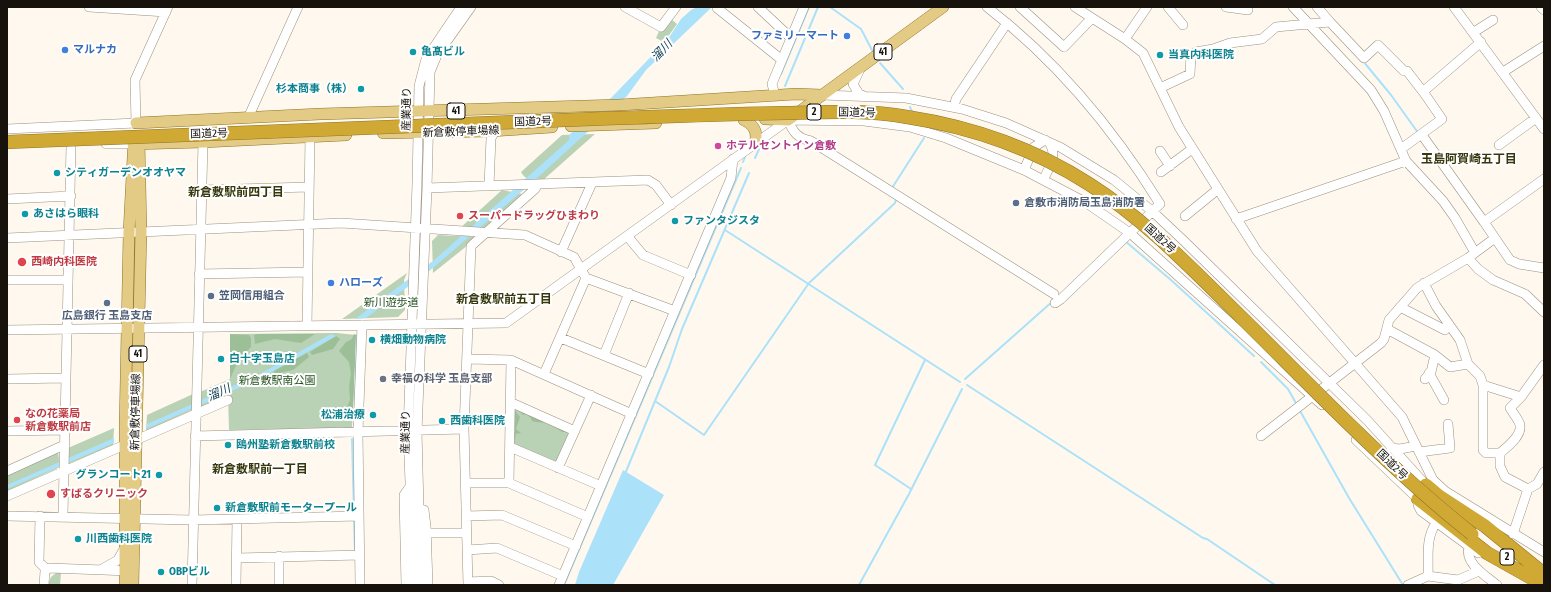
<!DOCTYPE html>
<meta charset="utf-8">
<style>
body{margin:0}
#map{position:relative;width:1551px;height:592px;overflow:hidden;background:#fef8ef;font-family:"Fira Sans Condensed",sans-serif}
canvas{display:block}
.frame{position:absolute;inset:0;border:8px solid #17120b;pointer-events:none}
</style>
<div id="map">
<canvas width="1551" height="592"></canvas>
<div class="frame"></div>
</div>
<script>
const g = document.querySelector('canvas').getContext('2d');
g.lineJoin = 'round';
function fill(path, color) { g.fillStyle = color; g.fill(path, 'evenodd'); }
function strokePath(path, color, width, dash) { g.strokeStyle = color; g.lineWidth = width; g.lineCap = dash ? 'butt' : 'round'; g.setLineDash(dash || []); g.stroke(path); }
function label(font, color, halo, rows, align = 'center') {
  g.font = font + ' "Fira Sans Condensed","Noto Sans JP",sans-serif'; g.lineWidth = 4; g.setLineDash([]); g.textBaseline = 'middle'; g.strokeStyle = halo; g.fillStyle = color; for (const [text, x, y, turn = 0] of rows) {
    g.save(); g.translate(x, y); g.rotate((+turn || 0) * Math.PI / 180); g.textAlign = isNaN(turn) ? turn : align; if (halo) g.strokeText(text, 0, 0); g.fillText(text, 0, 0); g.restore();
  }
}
fill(new Path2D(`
 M 671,19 L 677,24 L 664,42 L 656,38 L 660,29 Z
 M 595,134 L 542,181 C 532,180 526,181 521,172 L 562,135 Z
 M 502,190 L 522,194 L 482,230 L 460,228 Z
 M 438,235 L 474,237 L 468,245 L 433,273 L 432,241 Z
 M 407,273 L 404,280 L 405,310 L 398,317 L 342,319 Z
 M 337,333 L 356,335 L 352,428 L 229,430 L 228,395 L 200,408 L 200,392 L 230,379 L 230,334 Z
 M 193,394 L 192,410 L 146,431 L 147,415 Z
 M 513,405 L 573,433 L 558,466 L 512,446 Z
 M 114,428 L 113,445 L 68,464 L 68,448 Z
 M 58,452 L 60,467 L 7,491 L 7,474 Z
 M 56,573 L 61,573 L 60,585 L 48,585 L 51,577 Z`), '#b9d1b5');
fill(new Path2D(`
 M 230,334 L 249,335 L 251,338 L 251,347 L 238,361 L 230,379 Z
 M 257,334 L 315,334 L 301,343 L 275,339 L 255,344 L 254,335 Z
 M 354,334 L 356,335 L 353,413 L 344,414 L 350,400 L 349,386 L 351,374 L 349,362 L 339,351 L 346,342 L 352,339 Z
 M 336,336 L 340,339 L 333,349 L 312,355 L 310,352 Z
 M 307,353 L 309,357 L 293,370 L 275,374 L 274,371 Z
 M 516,407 L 570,432 L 562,432 L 555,427 L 554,424 C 546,421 540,424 532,421 L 531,418 L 526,414 L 523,415 Z
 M 513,408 L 520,417 L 516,429 L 521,433 L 516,434 L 515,440 L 513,441 Z`), '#9dbf98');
fill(new Path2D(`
 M 697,7 L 712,7 L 646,70 L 627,96 L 535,180 L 433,268 L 366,318 L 355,319 L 433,261 L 569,140 L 569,135 L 612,97 L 668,39 L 681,19 L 691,10 Z
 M 331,334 L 336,336 L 259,379 L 146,429 L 147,424 L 258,375 Z
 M 114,438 L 114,443 L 7,489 L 7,485 Z
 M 623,470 L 664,495 L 613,585 L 575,585 L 579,572 Z`), '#abe1f9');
strokePath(new Path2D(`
 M 830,7 L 861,29 L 873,52
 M 1363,61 L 1391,95 L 1419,134
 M 880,63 L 903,89
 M 781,74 L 809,7
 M 785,86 L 818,7
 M 910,107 L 913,113
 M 755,158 L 760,147
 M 743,162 L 745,157
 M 892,188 L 924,138
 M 725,230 L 960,382
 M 1125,241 L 1171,280 L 1254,356
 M 1261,362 L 1288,389 L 1297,405
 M 965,379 L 1053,301
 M 967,385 L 1203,538 L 1207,539 L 1275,585
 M 355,398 L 357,335
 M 655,401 L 704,435 L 809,283 L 895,203 L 896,199
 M 1299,409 L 1349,498 L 1403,585
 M 352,439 L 354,511
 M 625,474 L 669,367 L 682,329 L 749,173
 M 911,489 L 875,465 L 925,360
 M 354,521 L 355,550
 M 564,585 L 741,168
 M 859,585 L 909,494 L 962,389`), '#abe1f9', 2);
const minor = new Path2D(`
 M 89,7 L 166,12
 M 625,7 L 661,27 L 676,7
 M 758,7 L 791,38
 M 987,7 C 1057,61 1114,130 1160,204 L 1061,299 L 1055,303
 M 1020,7 L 1064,47 L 1092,18
 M 1075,7 L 1125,39 L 1143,53 L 1179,127 L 1257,251 L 1402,417 L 1433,480 L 1445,491 L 1544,552
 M 1168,7 L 1183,25
 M 1226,7 L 1248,10
 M 1293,7 L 1371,90 L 1384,111 L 1406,161 L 1443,201 L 1455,218 L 1474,251
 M 1317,7 L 1330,22
 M 1454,7 L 1544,129
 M 1541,7 L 1544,10
 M 717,8 L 782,60
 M 1474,32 L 1493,20
 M 1125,39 L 1147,7
 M 860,69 L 853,84 L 859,94 L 864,96
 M 1503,72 L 1544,46
 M 1160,88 L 1190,74 L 1191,55 L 1196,52 L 1213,49 L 1230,43 L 1262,39 L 1276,27 L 1330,22 L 1364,58 L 1378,45 L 1404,71 L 1407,71 L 1424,93
 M 775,95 L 772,84 L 774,79 L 804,7
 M 822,95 L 906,98 L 962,109 L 1006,123 L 1060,147 L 1114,180 L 1152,211 L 1184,241 L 1367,420 L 1426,485
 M 954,107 L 956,99 L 1007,23
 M 248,118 L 298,7
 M 788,120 C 793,132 797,138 811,141 L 1054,294
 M 7,129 L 136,123 L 135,80 L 168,7
 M 1422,135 L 1484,222
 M 106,144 L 133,144
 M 1499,145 L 1536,118
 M 1401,149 L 1442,119 L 1424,93 L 1425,90 L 1481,42
 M 1160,151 L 1170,166
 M 1024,170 L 1034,147 L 1045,140
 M 1161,172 L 1192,149
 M 1044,179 C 1050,164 1058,157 1049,142
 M 1544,179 L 1484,222 L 1510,260 L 1519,264 L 1544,268
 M 489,186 L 491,138 L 495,131
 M 427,188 L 648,180 L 656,185 L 671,205
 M 201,190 L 309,187
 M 7,199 L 71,196
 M 1185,216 L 1217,190
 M 1236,219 L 1406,161
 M 628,237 L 643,255 L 691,275
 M 7,238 L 341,223 L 525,235 L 574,257 L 586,278 L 675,311
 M 561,252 L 592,183
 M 1468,258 L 1478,269 L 1493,280 L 1525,294 L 1544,312
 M 199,274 L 308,272
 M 7,280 L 68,280
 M 1424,283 L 1436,306 L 1460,340 L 1468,364 L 1480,376 L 1483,385 L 1483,450 L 1486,453 L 1500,453 L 1500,466 L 1505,477 L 1528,489 L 1513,534
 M 1400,307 L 1445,330
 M 307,326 L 310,137
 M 1387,329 L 1435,355 L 1431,372 L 1425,379
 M 7,330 L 506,323 L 788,120 L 864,121 L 910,127 L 946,138 L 1024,170 L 1085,202 L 1130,233 L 1322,405
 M 561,338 L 649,374
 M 604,355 L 629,293
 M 1435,355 L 1450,367 L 1468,364
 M 467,359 L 511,360 L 632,414
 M 1429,373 L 1444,400
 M 544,374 L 586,278
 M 7,379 L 66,378
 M 1483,385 L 1521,397 L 1510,408 C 1513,413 1519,420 1520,425 C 1522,436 1507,447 1500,453
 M 1521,397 L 1544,365
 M 510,402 L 575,431
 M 7,431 L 65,430
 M 195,436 L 464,429
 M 1261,436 L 1381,343 L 1384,339 L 1389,320 L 1417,288 L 1468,258 L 1495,238
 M 1356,440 L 1418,499
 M 510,447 L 601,486
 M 1391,448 L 1400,449 L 1416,446
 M 1419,452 L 1450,448 L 1448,424
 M 558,468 L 591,395
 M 7,471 L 64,445
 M 465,483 L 509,483 L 588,517
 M 509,483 L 511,360
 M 1528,489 L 1537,484 L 1544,472
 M 7,496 L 228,400
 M 1418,498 L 1418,505 L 1421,511 L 1478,553
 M 424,510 L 426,526 L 428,585
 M 7,516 L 192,520 L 359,516
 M 40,516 L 39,562 L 46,569
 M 63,516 L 71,145
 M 466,516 L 502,515 L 576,546
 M 427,533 L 466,533
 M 1469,547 C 1464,563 1486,576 1497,585
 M 467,550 L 497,548 L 563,576
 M 237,558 L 360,555
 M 102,569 L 118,560 L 124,549
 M 1428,576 L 1458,580 L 1479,571
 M 468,582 L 491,581 L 499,585
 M 44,585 L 45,571 L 49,568 L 130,571
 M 192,585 L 203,142
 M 236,585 L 237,519
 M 279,585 L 279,556
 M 360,585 L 358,432 L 362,325
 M 406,585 L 404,495 L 411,485
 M 414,585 L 408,431 L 417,184 L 419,86 L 426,59 L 461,7
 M 421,585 L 417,431 L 427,188 L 430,72 L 437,55 L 471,7
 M 468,585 L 464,429 L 471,246 L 535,189 L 538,184
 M 559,585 L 731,178 L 733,159
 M 1408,585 L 1428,576 C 1429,558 1425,539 1436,523`);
const major = new Path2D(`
 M 765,119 L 788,120 L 943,7
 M 744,120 C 754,125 758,132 755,143
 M 136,123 L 320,114 L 619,105 L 796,94 L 822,95
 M 571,126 L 656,123
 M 383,133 L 491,131 L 552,127
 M 133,144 L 203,142 L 346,135
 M 125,585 L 125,426 L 129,232 L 134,138
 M 133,585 L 141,231 L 139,138`);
const highway = new Path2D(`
 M 1426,485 L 1439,496 L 1485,526 L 1544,574
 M 1418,499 L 1487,553 L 1544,585`);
strokePath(minor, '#9d907d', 10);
strokePath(major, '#8f7426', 12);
strokePath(highway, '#8f7426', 14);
strokePath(minor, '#fff', 9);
strokePath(major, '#e3cb85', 11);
strokePath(highway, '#d0a934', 13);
const highwayBridge = new Path2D(`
 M 7,142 C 202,134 396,127 591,119 C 656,117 721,114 786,113 C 826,112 867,110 907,117 C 972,127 1033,148 1089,184 C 1146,220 1193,270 1241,317 C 1316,391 1389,468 1472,534`);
strokePath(highwayBridge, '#8f7426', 14, []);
strokePath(highwayBridge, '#d0a934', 13);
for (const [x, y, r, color] of [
 [847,36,4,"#3f7fe0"],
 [65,50,4,"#3f7fe0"],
 [413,52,4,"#0f9aa8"],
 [1160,55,4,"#0f9aa8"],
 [361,89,4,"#0f9aa8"],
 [718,146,4,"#d1479c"],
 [57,173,4,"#0f9aa8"],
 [1016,203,4,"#5c6f8a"],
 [25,214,4,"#0f9aa8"],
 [460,216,4,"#e0444e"],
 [675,221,4,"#0f9aa8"],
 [22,262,5,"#e0444e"],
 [331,283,4,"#3f7fe0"],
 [211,296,4,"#5c6f8a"],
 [107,303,4,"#5c6f8a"],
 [372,340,4,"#0f9aa8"],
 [221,359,4,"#0f9aa8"],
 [383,379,4,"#6b7280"],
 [373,415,4,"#0f9aa8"],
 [17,420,4,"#e0444e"],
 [442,421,4,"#0f9aa8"],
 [228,445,4,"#0f9aa8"],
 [159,475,4,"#0f9aa8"],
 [51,494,5,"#e0444e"],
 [217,508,4,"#0f9aa8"],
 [78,539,4,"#0f9aa8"],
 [161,572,4,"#0f9aa8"]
]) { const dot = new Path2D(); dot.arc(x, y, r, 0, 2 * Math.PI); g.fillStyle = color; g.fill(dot); strokePath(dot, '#fff', 1.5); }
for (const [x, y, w] of [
 [883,52,18],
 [456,111,18],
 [814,112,14],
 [138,354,18],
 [1507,557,14]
]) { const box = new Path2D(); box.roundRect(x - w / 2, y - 8, w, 16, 3); g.fillStyle = '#fff'; g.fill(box); strokePath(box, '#17120b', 1); }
label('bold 10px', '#17120b', null, [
 ["41",883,52],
 ["41",456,111],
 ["2",814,112],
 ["41",138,354],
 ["2",1507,557]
]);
label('bold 11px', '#366cbe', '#fff', [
 ["ファミリーマート",839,36,"right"],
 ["マルナカ",73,50],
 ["ハローズ",339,283]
], 'left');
label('bold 11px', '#0d838f', '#fff', [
 ["亀髙ビル",421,52],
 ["当真内科医院",1168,55],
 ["杉本商事（株）",353,89,"right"],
 ["シティガーデンオオヤマ",65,173],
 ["あさはら眼科",33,214],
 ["ファンタジスタ",683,221],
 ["横畑動物病院",380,340],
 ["白十字玉島店",229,359],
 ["松浦治療",365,415,"right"],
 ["西歯科医院",450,421],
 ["鴎州塾新倉敷駅前校",236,445],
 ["グランコート21",151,475,"right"],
 ["新倉敷駅前モータープール",225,508],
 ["川西歯科医院",86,539],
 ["OBPビル",169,572]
], 'left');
label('11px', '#17120b', '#fff', [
 ["産業通り",407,109,-89],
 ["国道2号",857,113,2],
 ["国道2号",533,122,-2],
 ["新倉敷停車場線",461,132,-2],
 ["国道2号",209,134,-2],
 ["国道2号",1160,239,42],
 ["新倉敷停車場線",136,412,-89],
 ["産業通り",406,432,-89],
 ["国道2号",1392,465,44]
]);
label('bold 11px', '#b23c85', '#fff', [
 ["ホテルセントイン倉敷",726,146]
], 'left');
label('bold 11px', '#4e5e75', '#fff', [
 ["倉敷市消防局玉島消防署",1024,203],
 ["笠岡信用組合",219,296],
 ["広島銀行 玉島支店",107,316,"center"]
], 'left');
label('bold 11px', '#be3a42', '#fff', [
 ["スーパードラッグひまわり",468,216],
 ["西崎内科医院",31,262],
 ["なの花薬局",25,414],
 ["新倉敷駅前店",25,427],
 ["すばるクリニック",60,494]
], 'left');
label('11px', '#25521f', '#fff', [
 ["新川遊歩道",391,303],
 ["新倉敷駅南公園",277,381]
]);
label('bold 11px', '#5b616d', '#fff', [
 ["幸福の科学 玉島支部",391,379]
], 'left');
label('italic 12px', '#164355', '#fff', [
 ["溜川",662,51,-46],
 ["溜川",219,393,-24]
]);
label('bold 12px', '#38380e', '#fff', [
 ["玉島阿賀崎五丁目",1469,160],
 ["新倉敷駅前四丁目",236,193],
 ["新倉敷駅前五丁目",504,300],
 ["新倉敷駅前一丁目",260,470]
]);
</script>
